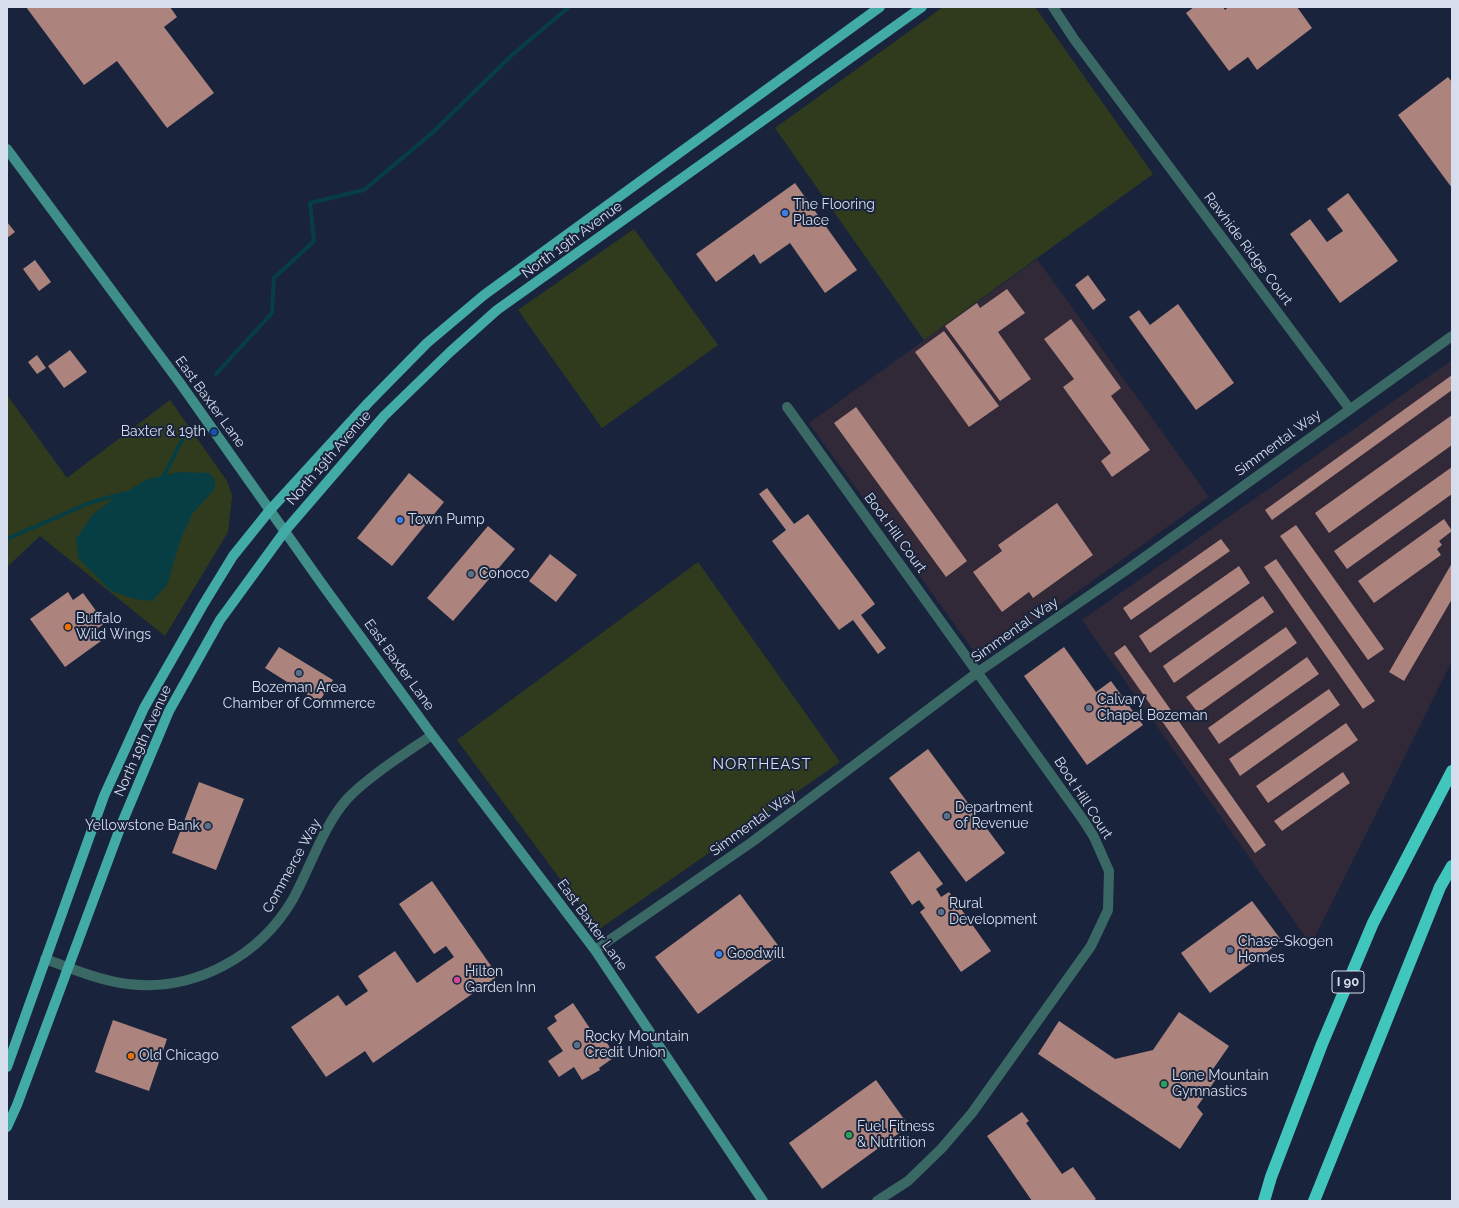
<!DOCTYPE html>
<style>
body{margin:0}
#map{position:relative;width:1459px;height:1208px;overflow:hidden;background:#19243c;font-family:Raleway,sans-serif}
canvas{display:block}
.frame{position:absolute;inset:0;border:8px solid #d6deee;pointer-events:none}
</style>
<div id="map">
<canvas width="1459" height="1208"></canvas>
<div class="frame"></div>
</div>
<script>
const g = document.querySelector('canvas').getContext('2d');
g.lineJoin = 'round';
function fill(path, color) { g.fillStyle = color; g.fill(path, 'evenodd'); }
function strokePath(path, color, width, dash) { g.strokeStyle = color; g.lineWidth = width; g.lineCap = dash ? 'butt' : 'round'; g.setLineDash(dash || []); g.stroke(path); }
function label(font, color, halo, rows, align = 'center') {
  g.font = font + ' Raleway,sans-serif'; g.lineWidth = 4; g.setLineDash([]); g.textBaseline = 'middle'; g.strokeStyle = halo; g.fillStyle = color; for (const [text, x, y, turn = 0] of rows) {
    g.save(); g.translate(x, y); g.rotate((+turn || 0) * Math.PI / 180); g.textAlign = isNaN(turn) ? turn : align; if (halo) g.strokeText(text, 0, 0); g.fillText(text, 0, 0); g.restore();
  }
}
fill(new Path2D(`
 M 1037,259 L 1209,497 L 981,661 L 809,423 Z
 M 1452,360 L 1452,661 L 1311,945 L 1082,620 Z`), '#312838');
fill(new Path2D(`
 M 943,7 L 1035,7 L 1153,174 L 924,340 L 775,128 Z
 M 634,229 L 718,345 L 602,428 L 518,310 Z
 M 7,395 L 67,478 L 170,400 L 227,481 L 232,496 L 228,532 L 165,636 L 40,536 L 7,567 Z
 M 698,562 L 840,762 L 598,930 L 457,740 Z`), '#303b1d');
fill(new Path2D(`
 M 179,472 L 209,473 L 215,480 L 214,490 L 193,513 L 181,538 L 167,585 L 152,601 L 135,599 L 111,591 L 78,558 L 76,539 L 93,514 L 113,499 L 148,479 Z`), '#073e44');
strokePath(new Path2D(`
 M 216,374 L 272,313 L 274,278 L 314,241 L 310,203 L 364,190 L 432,133 L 512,55 L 569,7
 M 162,479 L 182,440
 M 7,539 L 89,503 L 126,493`), '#073e44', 4);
fill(new Path2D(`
 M 26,7 L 170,7 L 177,17 L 164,27 L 214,93 L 167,128 L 117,61 L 84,85 Z
 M 1194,7 L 1223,7 L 1225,10 L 1228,7 L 1297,7 L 1312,28 L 1257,70 L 1248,57 L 1229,71 L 1186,13 Z
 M 1448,77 L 1452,82 L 1452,188 L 1398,115 Z
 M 795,183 L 857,270 L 825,293 L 790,243 L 760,264 L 754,254 L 716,282 L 696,254 Z
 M 1348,193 L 1398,261 L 1340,303 L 1290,234 L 1310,219 L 1327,242 L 1343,231 L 1327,209 Z
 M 7,222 L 15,232 L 7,238 Z
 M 35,260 L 51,282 L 39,291 L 23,269 Z
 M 1088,275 L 1106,300 L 1093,310 L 1075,285 Z
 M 1007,289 L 1025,313 L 998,332 L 1031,379 L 1000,401 L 945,326 L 977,303 L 980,308 Z
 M 1178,304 L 1234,383 L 1196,410 L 1129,317 L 1139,310 L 1150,325 Z
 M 1071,319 L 1121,388 L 1111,396 L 1150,450 L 1112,477 L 1101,461 L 1111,453 L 1063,387 L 1074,379 L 1044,339 Z
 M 944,331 L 999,406 L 969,427 L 915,352 Z
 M 70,350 L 87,372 L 64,388 L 48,366 Z
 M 37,355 L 46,368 L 37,374 L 28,362 Z
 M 1452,375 L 1452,390 L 1272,520 L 1265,510 Z
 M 856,407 L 967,561 L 946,577 L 834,423 Z
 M 1452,415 L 1452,445 L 1329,533 L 1315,513 Z
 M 1452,467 L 1452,494 L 1347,569 L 1334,551 Z
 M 409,473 L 444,502 L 392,566 L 357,538 Z
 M 767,488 L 794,524 L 808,514 L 875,604 L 861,615 L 886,648 L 878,654 L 853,620 L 839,630 L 772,541 L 786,530 L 759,494 Z
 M 1057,503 L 1093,555 L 1033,598 L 1029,592 L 1002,612 L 973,572 L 1002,551 L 998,545 Z
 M 1444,519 L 1452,531 L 1439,541 L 1442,545 L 1437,549 L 1441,555 L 1374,603 L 1358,581 Z
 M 1296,525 L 1384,649 L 1368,660 L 1280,536 Z
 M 488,526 L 515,549 L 453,621 L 427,598 Z
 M 1221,539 L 1230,551 L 1131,620 L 1123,608 Z
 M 550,554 L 577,575 L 556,602 L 529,581 Z
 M 1276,559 L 1375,701 L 1363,709 L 1264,567 Z
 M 1452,563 L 1452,599 L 1404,681 L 1389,672 Z
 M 1239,566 L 1250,583 L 1150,653 L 1139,636 Z
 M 68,592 L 73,600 L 83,593 L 105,623 L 94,631 L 101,641 L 65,667 L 30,619 Z
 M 1263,596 L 1274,612 L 1174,683 L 1163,666 Z
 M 1286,627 L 1297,643 L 1198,713 L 1186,697 Z
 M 1125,645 L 1266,845 L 1255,853 L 1114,653 Z
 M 279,647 L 333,680 L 319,702 L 265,668 Z
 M 1064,647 L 1096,692 L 1111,681 L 1143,725 L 1087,765 L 1024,676 Z
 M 1307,657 L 1319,674 L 1219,744 L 1208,728 Z
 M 1329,689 L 1340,705 L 1240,776 L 1229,759 Z
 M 1346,723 L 1358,740 L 1268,803 L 1256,786 Z
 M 928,749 L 1005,853 L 966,882 L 889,778 Z
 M 1343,772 L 1350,783 L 1282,831 L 1274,821 Z
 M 199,782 L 244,799 L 216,870 L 172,853 Z
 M 919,851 L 943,884 L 936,889 L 941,897 L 949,892 L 991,951 L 961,972 L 920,912 L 925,908 L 919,900 L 912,905 L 890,872 Z
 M 432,881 L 498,976 L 373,1063 L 365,1051 L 326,1077 L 291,1027 L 338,995 L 346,1006 L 368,991 L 358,976 L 395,951 L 417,983 L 454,957 L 446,946 L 434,954 L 399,904 Z
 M 740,894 L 783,952 L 698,1014 L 655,957 Z
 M 1252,901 L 1282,941 L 1210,993 L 1181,953 Z
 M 573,1003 L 599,1042 L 604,1039 L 616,1056 L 599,1068 L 600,1070 L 582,1080 L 574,1067 L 559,1077 L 548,1061 L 563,1051 L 547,1028 L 557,1021 L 554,1016 Z
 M 1179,1012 L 1229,1046 L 1211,1072 L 1216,1079 L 1197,1107 L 1203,1114 L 1180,1149 L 1038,1054 L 1059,1021 L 1115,1059 L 1153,1050 Z
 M 113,1020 L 167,1039 L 149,1091 L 95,1072 Z
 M 876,1080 L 909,1126 L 822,1189 L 789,1143 Z
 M 1022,1112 L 1029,1121 L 1026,1123 L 1062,1174 L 1073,1167 L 1096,1199 L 1093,1201 L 1032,1201 L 987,1136 Z`), '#ad837e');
strokePath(new Path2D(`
 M 1053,7 L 1074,39 L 1349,408
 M 787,407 L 1084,821 L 1094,837 L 1109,871 L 1108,910 L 1091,946 L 972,1113 L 941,1149 L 908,1181 L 877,1201
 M 45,959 C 71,968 100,981 128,984 C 195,992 260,956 293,899 C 310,868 324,824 348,798 C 369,776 406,753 432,735`), '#3a6865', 10);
strokePath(new Path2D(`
 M 595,950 L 752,842 L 978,672 L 1128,569 L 1452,336`), '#3a6865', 10);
strokePath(new Path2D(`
 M 7,149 L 180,383 L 322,584 L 432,735 L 595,950 L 763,1201`), '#408e89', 10);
strokePath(new Path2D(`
 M 7,1067 L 104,796 L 144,708 L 203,605 L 233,556 L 270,510 L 368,403 L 427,343 L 484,295 L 880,7
 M 7,1127 L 17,1105 L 122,823 L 169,711 L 220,620 L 285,531 L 384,416 L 450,352 L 497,310 L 922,7`), '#42aba5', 10);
strokePath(new Path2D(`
 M 1264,1201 L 1271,1177 L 1322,1044 L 1373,923 L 1452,771
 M 1314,1201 L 1440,887 L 1452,866`), '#41c6be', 12);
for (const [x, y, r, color] of [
 [785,213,4,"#3f7fe0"],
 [214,432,4,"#1a4fb4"],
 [400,520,4,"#3f7fe0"],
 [471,574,4,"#5c6f8a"],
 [68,627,4,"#e8710a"],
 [299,673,4,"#5c6f8a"],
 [1089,708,4,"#6b7280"],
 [947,816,4,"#5c6f8a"],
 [208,826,4,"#5c6f8a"],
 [941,912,4,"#5c6f8a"],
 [1230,950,4,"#5c6f8a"],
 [719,954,4,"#3f7fe0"],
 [457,980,4,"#d1479c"],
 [577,1045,4,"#5c6f8a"],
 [131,1056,4,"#e8710a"],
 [1164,1084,4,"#2e9e5b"],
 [849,1135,4,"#2e9e5b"]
]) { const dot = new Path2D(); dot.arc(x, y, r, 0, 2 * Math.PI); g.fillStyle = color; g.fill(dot); strokePath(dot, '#19243c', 1.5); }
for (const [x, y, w] of [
 [1348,982,32]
]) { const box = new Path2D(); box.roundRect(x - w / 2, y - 11, w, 22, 3); g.fillStyle = '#19243c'; g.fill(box); strokePath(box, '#d6deee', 1); }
label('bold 13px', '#d6deee', null, [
 ["I 90",1348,982]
]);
label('14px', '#d6deee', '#19243c', [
 ["The Flooring",793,205],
 ["Place",793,221],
 ["Baxter & 19th",206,432,"right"],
 ["Town Pump",408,520],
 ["Conoco",479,574],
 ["Buffalo",76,619],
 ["Wild Wings",76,635],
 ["Bozeman Area",299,688,"center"],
 ["Chamber of Commerce",299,704,"center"],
 ["Calvary",1097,700],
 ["Chapel Bozeman",1097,716],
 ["Department",955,808],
 ["of Revenue",955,824],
 ["Yellowstone Bank",200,826,"right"],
 ["Rural",949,904],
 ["Development",949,920],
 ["Chase-Skogen",1238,942],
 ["Homes",1238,958],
 ["Goodwill",727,954],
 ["Hilton",465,972],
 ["Garden Inn",465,988],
 ["Rocky Mountain",585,1037],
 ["Credit Union",585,1053],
 ["Old Chicago",139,1056],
 ["Lone Mountain",1172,1076],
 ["Gymnastics",1172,1092],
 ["Fuel Fitness",857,1127],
 ["& Nutrition",857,1143]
], 'left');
label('14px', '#d6deee', '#19243c', [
 ["North 19th Avenue",572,240,-36],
 ["Rawhide Ridge Court",1248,249,53],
 ["East Baxter Lane",210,402,54],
 ["Simmental Way",1278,443,-36],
 ["North 19th Avenue",329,458,-49],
 ["Boot Hill Court",895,533,54],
 ["Simmental Way",1015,630,-35],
 ["East Baxter Lane",399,665,54],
 ["North 19th Avenue",143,741,-66],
 ["Boot Hill Court",1083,798,57],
 ["Simmental Way",753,823,-36],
 ["Commerce Way",292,866,-61],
 ["East Baxter Lane",592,925,54]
]);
g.letterSpacing = '1px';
label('15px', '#d6deee', '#19243c', [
 ["NORTHEAST",762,764]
]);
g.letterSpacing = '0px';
</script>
